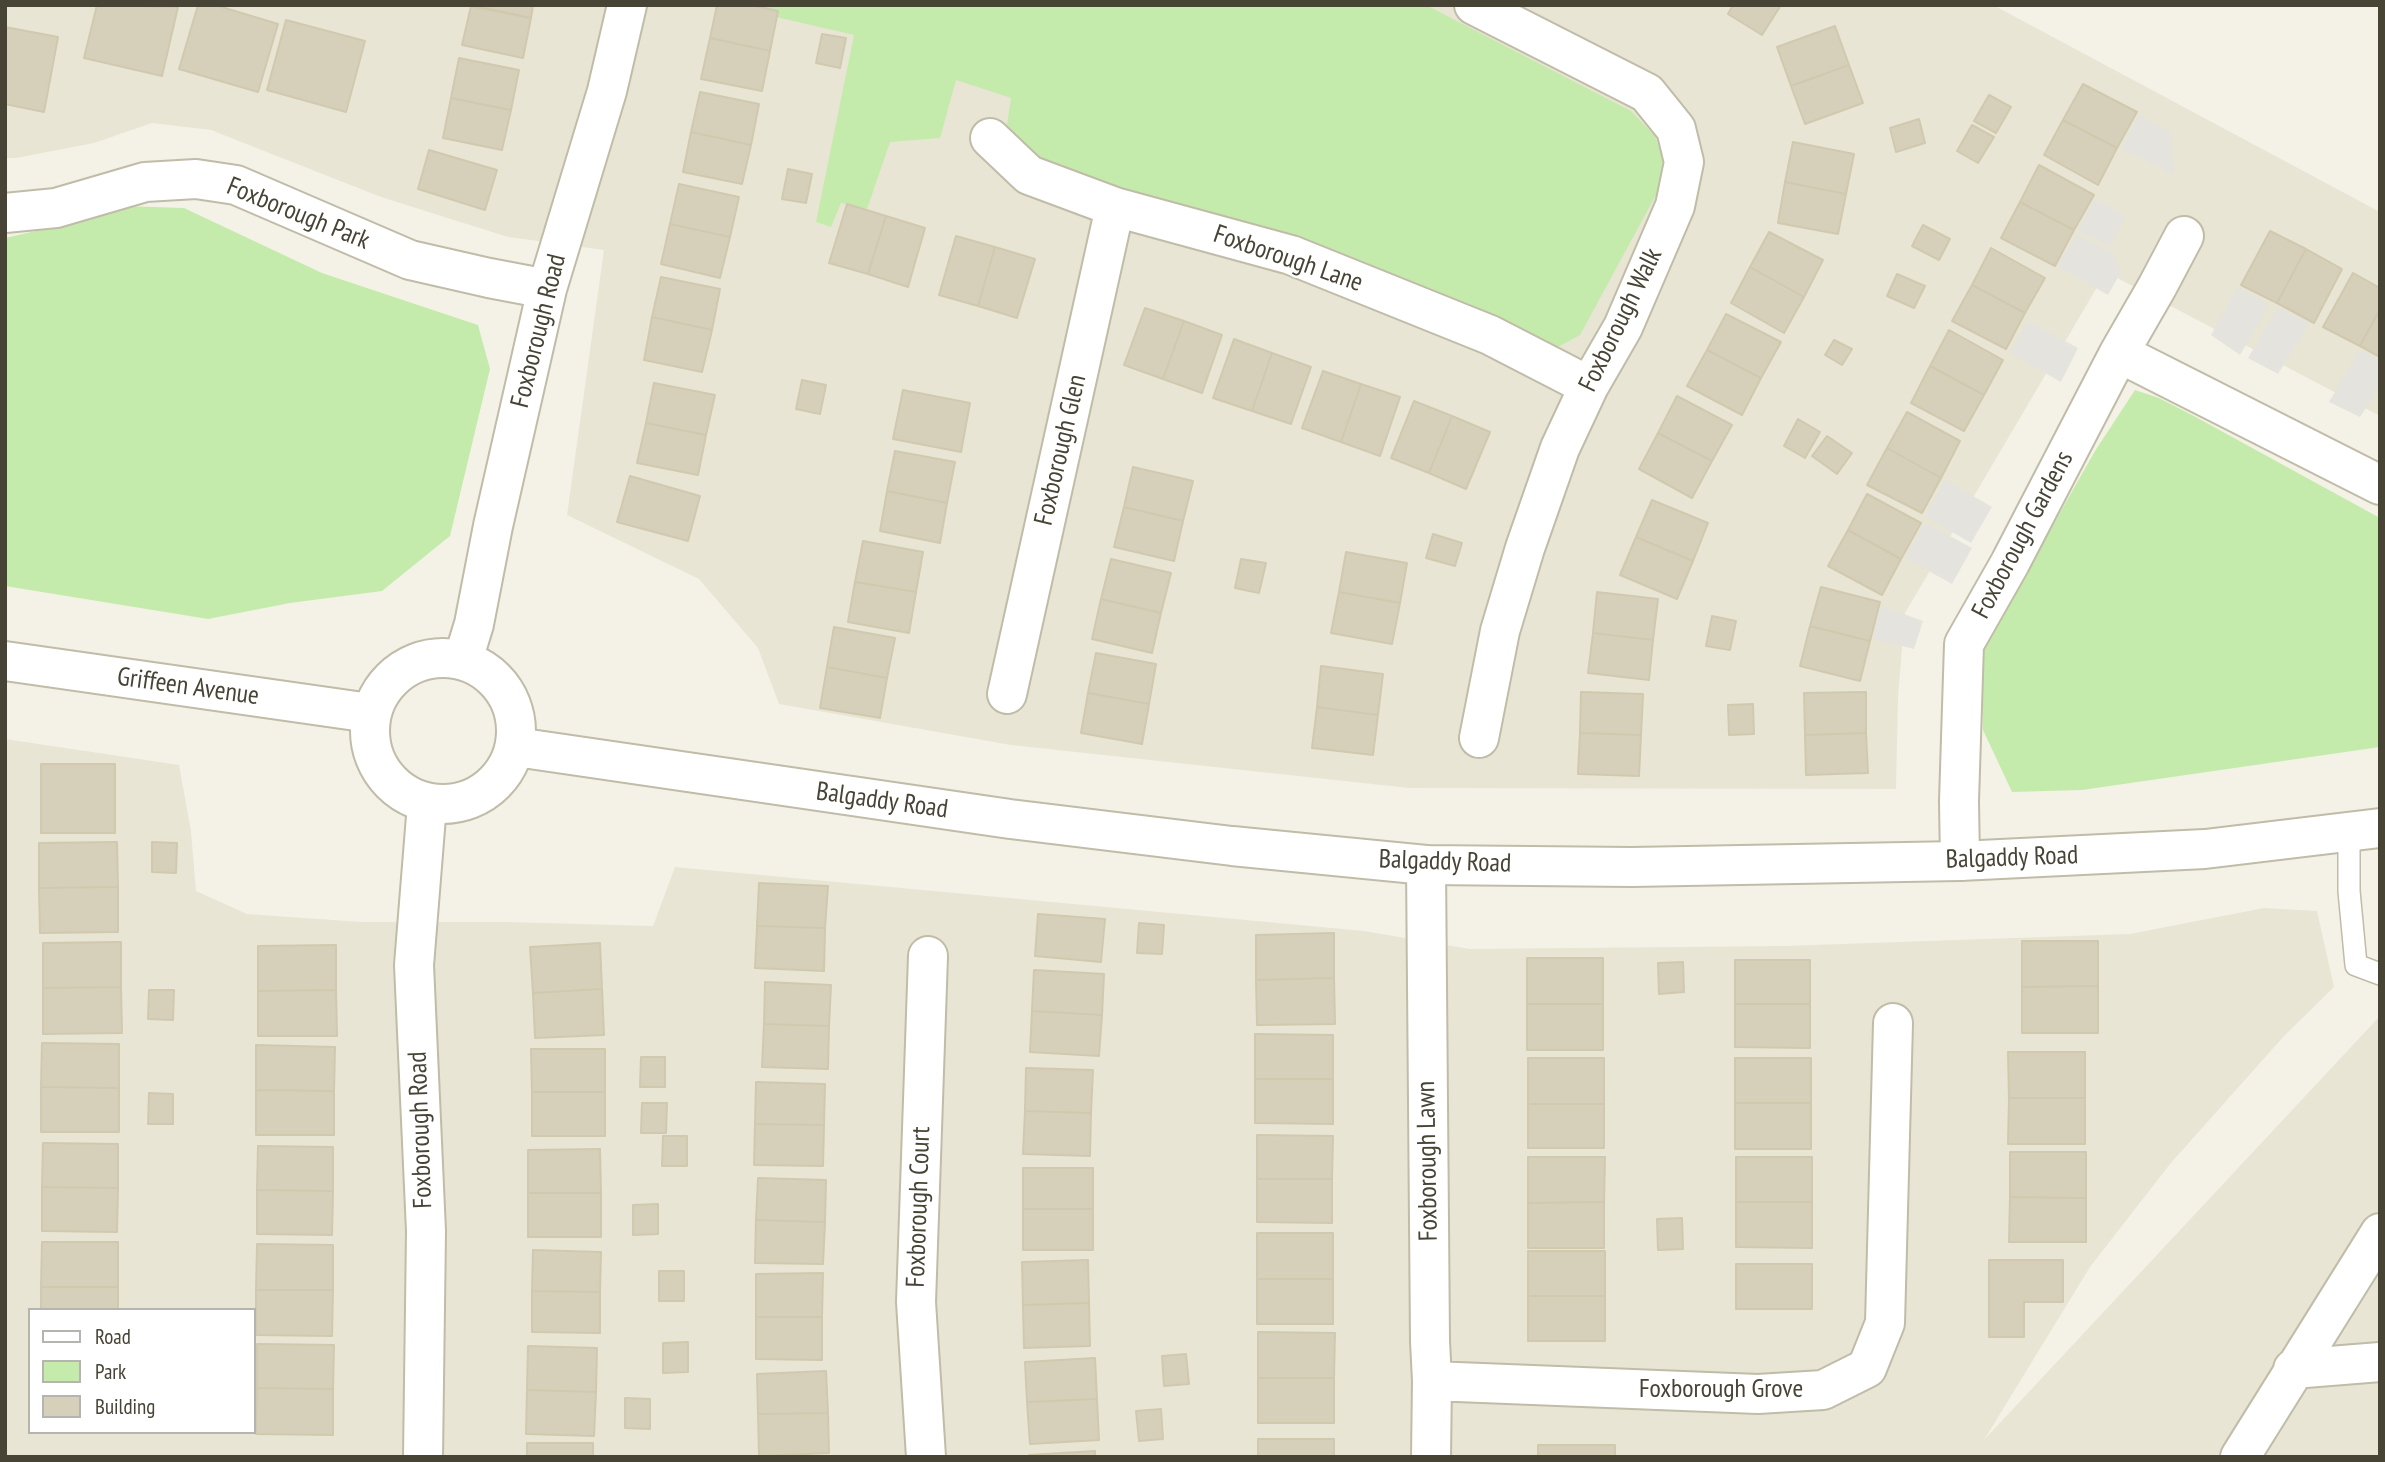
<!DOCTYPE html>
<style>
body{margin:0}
#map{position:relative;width:2385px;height:1462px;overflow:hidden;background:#f4f2e6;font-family:"PT Sans Narrow",sans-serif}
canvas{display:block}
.frame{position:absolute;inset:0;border:7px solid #474335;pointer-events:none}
.legend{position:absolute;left:28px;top:1308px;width:228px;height:126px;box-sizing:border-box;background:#fff;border:2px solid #b5b4ae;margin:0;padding:9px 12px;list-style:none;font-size:21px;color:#474335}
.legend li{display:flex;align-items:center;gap:14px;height:35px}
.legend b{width:35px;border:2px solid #b5b4ae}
</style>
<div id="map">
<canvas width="2385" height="1462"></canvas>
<div class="frame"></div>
<ul class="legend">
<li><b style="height:9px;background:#fff"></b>Road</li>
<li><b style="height:19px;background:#c4ebac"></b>Park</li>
<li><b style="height:19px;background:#d6d0bb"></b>Building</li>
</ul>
</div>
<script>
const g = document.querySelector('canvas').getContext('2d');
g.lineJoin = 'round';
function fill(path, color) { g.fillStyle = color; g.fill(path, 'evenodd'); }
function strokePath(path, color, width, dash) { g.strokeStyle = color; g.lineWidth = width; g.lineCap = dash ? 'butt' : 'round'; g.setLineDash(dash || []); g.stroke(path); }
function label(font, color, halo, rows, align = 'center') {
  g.font = font + ' "PT Sans Narrow",sans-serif'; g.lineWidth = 5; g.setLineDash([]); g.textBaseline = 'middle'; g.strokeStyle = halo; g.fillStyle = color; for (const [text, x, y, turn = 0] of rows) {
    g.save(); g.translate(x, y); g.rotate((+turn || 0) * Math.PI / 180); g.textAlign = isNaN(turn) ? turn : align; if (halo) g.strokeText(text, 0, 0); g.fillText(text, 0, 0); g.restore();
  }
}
fill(new Path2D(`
 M 5,5 L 1993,5 L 2380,212 L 2380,416 L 2106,272 L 1905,613 L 1898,696 L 1896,789 L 1409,788 L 1011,745 L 779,704 L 758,648 L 699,579 L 567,515 L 604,250 L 508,237 L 381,197 L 211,130 L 152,123 L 94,143 L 16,158 L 5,158 Z
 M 5,739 L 179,765 L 191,831 L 196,891 L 247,914 L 361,922 L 505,922 L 653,926 L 675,867 L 1364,931 L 1470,949 L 1784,946 L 2130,934 L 2264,908 L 2317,911 L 2334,987 L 2284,1036 L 2170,1164 L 2090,1267 L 1984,1440 L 2380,1016 L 2380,1457 L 5,1457 ZM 30,1310 L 254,1310 L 254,1432 L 30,1432 Z`), '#e8e5d4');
fill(new Path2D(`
 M 724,5 L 1426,5 L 1631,111 L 1655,136 L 1664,163 L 1656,195 L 1580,335 L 1558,347 L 1526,340 L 1323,251 L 1018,155 L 1005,138 L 1011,98 L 956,80 L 940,138 L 890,142 L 867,209 L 841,203 L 831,227 L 816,222 L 854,35 Z
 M 125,206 L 184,208 L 322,273 L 478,325 L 490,369 L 450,536 L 382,591 L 290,603 L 208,619 L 5,586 L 5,238 L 84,220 Z
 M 2135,390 L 2159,398 L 2192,415 L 2380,518 L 2380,747 L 2082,790 L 2012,792 L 1983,730 L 1983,648 L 2095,451 Z`), '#c4ebac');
fill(new Path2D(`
 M 2140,116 L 2171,133 L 2174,175 L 2121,148 L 2136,119 Z
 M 2096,200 L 2126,216 L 2110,246 L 2077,230 L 2093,202 Z
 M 2077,235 L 2113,253 L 2121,272 L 2108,295 L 2057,266 Z
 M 2238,287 L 2266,303 L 2268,307 L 2240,355 L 2211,335 Z
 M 2278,307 L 2310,323 L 2278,374 L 2248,358 Z
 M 2029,322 L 2078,348 L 2061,382 L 2010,353 L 2026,324 Z
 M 2359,351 L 2364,351 L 2380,359 L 2380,387 L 2360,417 L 2329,402 Z
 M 1945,480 L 1992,507 L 1971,543 L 1928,518 L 1927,512 Z
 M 1928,524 L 1972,548 L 1952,584 L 1905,558 L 1922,526 Z
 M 1884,607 L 1923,621 L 1914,649 L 1873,639 L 1879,609 Z`), '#e5e3de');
const building = new Path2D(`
 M 97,5 L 178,7 L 162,76 L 84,58 Z
 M 198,5 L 215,5 L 278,24 L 258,92 L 179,69 Z
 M 471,5 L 533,5 L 531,18 Z
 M 717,5 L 751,5 L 778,11 L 770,51 L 710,38 Z
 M 1733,5 L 1781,5 L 1762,35 L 1728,14 Z
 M 471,6 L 531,18 L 523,58 L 462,45 Z
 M 286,20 L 365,41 L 346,112 L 267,90 Z
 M 1835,26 L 1849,65 L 1791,86 L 1777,47 Z
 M 5,27 L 58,37 L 44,112 L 5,104 Z
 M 822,34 L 846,38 L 840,68 L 816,63 Z
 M 710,38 L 770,51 L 762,91 L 701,79 Z
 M 459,58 L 519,70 L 511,110 L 451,98 Z
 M 1849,65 L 1863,103 L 1805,124 L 1791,86 Z
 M 2083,84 L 2137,112 L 2117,148 L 2063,120 Z
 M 700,92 L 759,104 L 751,145 L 691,132 Z
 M 1989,95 L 2011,107 L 1996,133 L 1974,121 Z
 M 451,98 L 511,110 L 502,150 L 443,138 Z
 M 1919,119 L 1925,143 L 1896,152 L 1890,128 Z
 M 2063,120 L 2117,148 L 2098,185 L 2044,155 Z
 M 1972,125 L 1994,137 L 1978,163 L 1957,151 Z
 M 691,132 L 751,145 L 742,184 L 683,172 Z
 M 1793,142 L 1854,154 L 1846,194 L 1785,182 Z
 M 429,150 L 497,170 L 485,210 L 418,189 Z
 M 2039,165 L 2094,195 L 2074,230 L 2020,202 Z
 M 788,169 L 812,174 L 806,203 L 782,199 Z
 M 1785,182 L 1846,194 L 1838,234 L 1778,223 Z
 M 679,184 L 739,197 L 730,237 L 670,224 Z
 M 2020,202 L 2074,230 L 2055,266 L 2001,238 Z
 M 847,204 L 886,216 L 868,274 L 829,263 Z
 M 886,216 L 925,228 L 908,287 L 868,274 Z
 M 670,224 L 730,237 L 720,278 L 661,264 Z
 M 1923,225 L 1950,239 L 1939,260 L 1912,246 Z
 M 2270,231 L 2306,249 L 2277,303 L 2241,285 Z
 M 1769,232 L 1823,260 L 1804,297 L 1750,267 Z
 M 956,236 L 995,247 L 978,306 L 939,295 Z
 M 995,247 L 1035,259 L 1017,318 L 978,306 Z
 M 1991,248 L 2045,278 L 2025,313 L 1972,285 Z
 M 2306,249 L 2342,269 L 2314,323 L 2277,303 Z
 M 1750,267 L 1804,297 L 1784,333 L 1731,303 Z
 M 2353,273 L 2380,288 L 2380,309 L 2360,346 L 2323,327 Z
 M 1897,274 L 1925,286 L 1914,308 L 1887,296 Z
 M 661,277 L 720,289 L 712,330 L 652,317 Z
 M 1972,285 L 2025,313 L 2006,349 L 1952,321 Z
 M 1145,308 L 1184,321 L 1163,379 L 1124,365 Z
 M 2380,309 L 2380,357 L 2360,346 Z
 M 1726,314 L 1781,342 L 1761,378 L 1707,350 Z
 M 652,317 L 712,330 L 702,372 L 644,360 Z
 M 1184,321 L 1222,335 L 1202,393 L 1163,379 Z
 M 1949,330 L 2003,360 L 1984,395 L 1930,366 Z
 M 1234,339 L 1272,353 L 1252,411 L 1213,398 Z
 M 1834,340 L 1852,349 L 1842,365 L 1825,355 Z
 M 1707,350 L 1761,378 L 1742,415 L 1687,386 Z
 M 1272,353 L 1311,367 L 1291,424 L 1252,411 Z
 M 1930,366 L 1984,395 L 1964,431 L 1911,403 Z
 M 1323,371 L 1361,384 L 1341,442 L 1302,428 Z
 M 802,380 L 826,385 L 820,414 L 796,409 Z
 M 654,383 L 715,395 L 706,435 L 646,423 Z
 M 1361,384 L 1400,397 L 1380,456 L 1341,442 Z
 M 903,390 L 970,403 L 961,452 L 893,439 Z
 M 1677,396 L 1732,425 L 1712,461 L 1658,433 Z
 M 1414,401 L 1452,416 L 1429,473 L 1391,458 Z
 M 1907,412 L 1960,441 L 1941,478 L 1887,448 Z
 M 1452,416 L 1490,432 L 1466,489 L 1429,473 Z
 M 1798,419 L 1820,432 L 1805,458 L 1784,446 Z
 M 646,423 L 706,435 L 698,475 L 637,463 Z
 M 1658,433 L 1712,461 L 1692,498 L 1639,469 Z
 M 1827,436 L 1852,453 L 1837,474 L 1812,456 Z
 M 1887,448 L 1941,478 L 1922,513 L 1867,485 Z
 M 895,451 L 955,462 L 947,503 L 887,491 Z
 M 1133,467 L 1193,481 L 1183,521 L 1124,507 Z
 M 630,476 L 700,496 L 688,541 L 617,522 Z
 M 887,491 L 947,503 L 940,543 L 880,531 Z
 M 1867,494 L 1921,523 L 1901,559 L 1848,530 Z
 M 1652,500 L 1708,523 L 1693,561 L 1636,537 Z
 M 1124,507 L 1183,521 L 1174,561 L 1114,547 Z
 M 1848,530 L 1901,559 L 1882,595 L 1828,566 Z
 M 1433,534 L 1462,543 L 1455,566 L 1426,558 Z
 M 1636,537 L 1693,561 L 1677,599 L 1620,575 Z
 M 863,541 L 923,552 L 916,592 L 855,582 Z
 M 1346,552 L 1407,563 L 1400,603 L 1339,592 Z
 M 1111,559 L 1171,573 L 1161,613 L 1101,599 Z
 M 1241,559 L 1266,563 L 1259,593 L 1235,588 Z
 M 855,582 L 916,592 L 909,633 L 848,622 Z
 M 1821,587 L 1880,602 L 1870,641 L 1810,626 Z
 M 1339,592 L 1400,603 L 1392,644 L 1331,633 Z
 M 1597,592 L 1658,599 L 1653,640 L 1593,633 Z
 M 1101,599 L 1161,613 L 1152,653 L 1092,639 Z
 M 1712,616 L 1736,621 L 1730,650 L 1706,646 Z
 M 1810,626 L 1870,641 L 1860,681 L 1800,666 Z
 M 834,627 L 895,638 L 887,678 L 827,667 Z
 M 1593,633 L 1653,640 L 1649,680 L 1588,673 Z
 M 1096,653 L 1156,664 L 1149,704 L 1088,693 Z
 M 1321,666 L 1383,674 L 1378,715 L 1317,707 Z
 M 827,667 L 887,678 L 880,718 L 820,708 Z
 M 1581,692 L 1643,694 L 1641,735 L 1580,733 Z
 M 1866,692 L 1866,733 L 1805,735 L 1804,693 Z
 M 1088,693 L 1149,704 L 1142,744 L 1081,733 Z
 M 1753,704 L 1754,734 L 1729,735 L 1728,705 Z
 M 1317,707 L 1378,715 L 1373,755 L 1312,748 Z
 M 1580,733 L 1641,735 L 1639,776 L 1578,774 Z
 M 1866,733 L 1868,773 L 1806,775 L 1805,735 Z
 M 41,764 L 115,764 L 115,833 L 41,833 Z
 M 117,842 L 118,887 L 39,888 L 39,843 Z
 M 152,842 L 177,843 L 176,873 L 152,872 Z
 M 759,883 L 828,886 L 825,928 L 757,926 Z
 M 118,887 L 118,932 L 40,933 L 39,888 Z
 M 1038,914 L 1105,919 L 1101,962 L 1035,956 Z
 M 1139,923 L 1164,925 L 1162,954 L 1137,953 Z
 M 757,926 L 825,928 L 824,971 L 755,968 Z
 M 1334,933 L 1334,978 L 1256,980 L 1256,935 Z
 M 2022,941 L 2098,941 L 2098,986 L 2022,987 Z
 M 121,942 L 121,987 L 43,988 L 43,943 Z
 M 600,943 L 602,989 L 533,993 L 530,947 Z
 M 336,945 L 336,990 L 258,991 L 258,946 Z
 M 1527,958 L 1603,958 L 1603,1004 L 1527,1004 Z
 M 1735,960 L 1810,960 L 1810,1004 L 1735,1004 Z
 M 1683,962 L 1684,992 L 1659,994 L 1658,963 Z
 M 1034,970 L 1104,974 L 1102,1015 L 1032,1011 Z
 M 1334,978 L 1335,1024 L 1257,1025 L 1256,980 Z
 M 765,982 L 831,985 L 829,1026 L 764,1024 Z
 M 2098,986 L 2098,1033 L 2022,1033 L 2022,987 Z
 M 121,987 L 122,1033 L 43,1034 L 43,988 Z
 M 602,989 L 604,1035 L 535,1038 L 533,993 Z
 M 149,990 L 174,990 L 173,1020 L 148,1019 Z
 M 336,990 L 337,1036 L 258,1036 L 258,991 Z
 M 1527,1004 L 1603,1004 L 1603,1050 L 1527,1050 Z
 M 1735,1004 L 1810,1004 L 1810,1048 L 1735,1047 Z
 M 1032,1011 L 1102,1015 L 1099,1056 L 1030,1052 Z
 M 764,1024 L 829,1026 L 828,1069 L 762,1067 Z
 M 1255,1034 L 1333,1035 L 1333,1079 L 1255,1079 Z
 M 42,1043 L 119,1044 L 119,1088 L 41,1087 Z
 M 256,1045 L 335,1047 L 334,1091 L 256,1090 Z
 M 531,1049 L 605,1049 L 605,1092 L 532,1092 Z
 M 2008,1052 L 2085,1052 L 2085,1098 L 2009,1098 Z
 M 641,1057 L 665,1057 L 665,1087 L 640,1087 Z
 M 1528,1058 L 1604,1058 L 1604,1104 L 1528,1104 Z
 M 1735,1058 L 1811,1058 L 1811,1103 L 1735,1103 Z
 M 1026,1068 L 1093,1070 L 1091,1113 L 1025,1111 Z
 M 1255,1079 L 1333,1079 L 1333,1124 L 1255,1123 Z
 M 756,1082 L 825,1084 L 824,1125 L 755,1124 Z
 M 41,1087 L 119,1088 L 119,1132 L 41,1132 Z
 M 256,1090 L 334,1091 L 334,1135 L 256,1135 Z
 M 532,1092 L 605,1092 L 605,1136 L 532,1136 Z
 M 149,1093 L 173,1094 L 173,1124 L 148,1124 Z
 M 2009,1098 L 2085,1098 L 2085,1144 L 2008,1144 Z
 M 642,1103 L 667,1103 L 666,1133 L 641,1133 Z
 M 1735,1103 L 1811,1103 L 1811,1149 L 1735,1149 Z
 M 1528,1104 L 1604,1104 L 1604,1148 L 1528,1148 Z
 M 1025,1111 L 1091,1113 L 1090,1156 L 1023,1154 Z
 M 755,1124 L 824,1125 L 823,1166 L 754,1165 Z
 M 1257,1135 L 1333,1136 L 1332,1179 L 1257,1179 Z
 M 663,1136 L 687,1136 L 687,1166 L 662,1166 Z
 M 43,1143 L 118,1144 L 118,1188 L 42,1187 Z
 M 258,1146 L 333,1147 L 333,1191 L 257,1190 Z
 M 600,1149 L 601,1193 L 528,1193 L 528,1150 Z
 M 2010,1152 L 2086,1152 L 2086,1198 L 2010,1197 Z
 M 1528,1157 L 1605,1157 L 1604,1202 L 1528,1203 Z
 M 1736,1157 L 1812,1157 L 1812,1202 L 1736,1202 Z
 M 1023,1168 L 1093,1168 L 1093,1209 L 1023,1209 Z
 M 758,1178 L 826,1180 L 825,1222 L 756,1220 Z
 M 1257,1179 L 1332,1179 L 1332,1223 L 1257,1222 Z
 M 42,1187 L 118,1188 L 117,1232 L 42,1231 Z
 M 257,1190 L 333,1191 L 332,1235 L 257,1234 Z
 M 528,1193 L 601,1193 L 601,1237 L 528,1237 Z
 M 2010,1197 L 2086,1198 L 2086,1242 L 2009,1242 Z
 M 1604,1202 L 1604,1248 L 1528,1248 L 1528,1203 Z
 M 1736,1202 L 1812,1202 L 1812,1248 L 1736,1247 Z
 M 658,1204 L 658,1234 L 633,1235 L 633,1205 Z
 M 1023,1209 L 1093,1209 L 1093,1250 L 1023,1250 Z
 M 1682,1218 L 1683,1249 L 1658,1250 L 1657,1219 Z
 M 756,1220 L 825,1222 L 823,1264 L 755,1263 Z
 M 1257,1233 L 1333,1233 L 1333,1279 L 1257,1279 Z
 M 42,1242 L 118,1242 L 118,1287 L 41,1287 Z
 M 257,1244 L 333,1245 L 333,1290 L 256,1290 Z
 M 533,1250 L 601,1252 L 600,1292 L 532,1291 Z
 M 1528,1251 L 1605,1251 L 1605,1296 L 1528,1296 Z
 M 1088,1260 L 1089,1303 L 1023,1305 L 1022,1262 Z
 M 1989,1260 L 2063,1260 L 2063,1302 L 2024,1302 L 2024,1337 L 1989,1337 Z
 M 1736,1264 L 1812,1264 L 1812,1309 L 1736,1309 Z
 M 659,1271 L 684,1271 L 684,1301 L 659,1301 Z
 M 823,1273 L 822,1317 L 756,1317 L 756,1274 Z
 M 1257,1279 L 1333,1279 L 1333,1324 L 1257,1324 Z
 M 41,1287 L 118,1287 L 118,1310 L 41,1310 Z
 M 256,1290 L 333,1290 L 332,1336 L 256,1335 Z
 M 532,1291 L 600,1292 L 600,1333 L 532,1332 Z
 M 1528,1296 L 1605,1296 L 1605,1341 L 1528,1341 Z
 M 1089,1303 L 1090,1346 L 1024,1348 L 1023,1305 Z
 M 756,1317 L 822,1317 L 822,1360 L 756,1359 Z
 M 1258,1332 L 1335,1333 L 1334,1378 L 1258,1378 Z
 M 688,1342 L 688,1372 L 663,1373 L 663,1343 Z
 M 257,1344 L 334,1345 L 333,1389 L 257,1388 Z
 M 528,1346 L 597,1348 L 596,1392 L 527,1390 Z
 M 1186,1354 L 1189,1384 L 1164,1386 L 1162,1356 Z
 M 1095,1358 L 1097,1399 L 1027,1402 L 1025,1362 Z
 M 826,1371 L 828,1413 L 758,1414 L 757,1374 Z
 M 1258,1378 L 1334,1378 L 1334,1423 L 1258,1423 Z
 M 257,1388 L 333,1389 L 333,1435 L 256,1434 Z
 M 527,1390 L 596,1392 L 594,1436 L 526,1434 Z
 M 625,1398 L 650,1399 L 650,1429 L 625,1428 Z
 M 1097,1399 L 1099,1440 L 1030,1444 L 1027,1402 Z
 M 1161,1409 L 1163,1439 L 1139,1441 L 1136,1411 Z
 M 828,1413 L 829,1453 L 759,1456 L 758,1414 Z
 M 1258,1439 L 1334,1439 L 1334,1457 L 1258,1457 Z
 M 527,1443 L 593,1443 L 593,1457 L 527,1457 Z
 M 1538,1445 L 1615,1445 L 1615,1457 L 1538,1457 Z
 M 1095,1451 L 1095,1457 L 1029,1457 L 1029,1455 Z`);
fill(building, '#d6d0bb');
strokePath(building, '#d1c9ae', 2);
const service = new Path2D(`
 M 2349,833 L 2349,891 L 2356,965 L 2380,974`);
const minor = new Path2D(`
 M 1474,5 L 1647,93 L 1676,129 L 1684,162 L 1675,206 L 1623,327 L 1589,386 L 1560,448 L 1525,548 L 1500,631 L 1479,738
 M 990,138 L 1029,175 L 1115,207 L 1291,255 L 1490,335 L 1589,386
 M 5,213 L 56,208 L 145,182 L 196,179 L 236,185 L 410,260 L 489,278 L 547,289
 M 2119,353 L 2380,485
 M 463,660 L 474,624 L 493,526 L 547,289 L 607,91 L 627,5
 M 1007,694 L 1115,207
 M 1960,861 L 1959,801 L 1964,644 L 2010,563 L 2119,353 L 2157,287 L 2184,236
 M 1426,865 L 1430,1341 L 1432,1381 L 1431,1457
 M 2293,1369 L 2380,1362
 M 1432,1381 L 1758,1394 L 1823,1390 L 1867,1368 L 1885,1323 L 1893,1023
 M 423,1457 L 426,1231 L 414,965 L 427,804
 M 926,1457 L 916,1302 L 928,956
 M 2240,1457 L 2380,1233`);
const tertiary = new Path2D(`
 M370 731a73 73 0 1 1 146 0a73 73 0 1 1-146 0Z
 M 5,661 L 370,713
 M 516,747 L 1010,819 L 1232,846 L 1426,865 L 1632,867 L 1960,861 L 2205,849 L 2380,828`);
strokePath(service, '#c0bca8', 24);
strokePath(minor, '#c0bca8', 42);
strokePath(tertiary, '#c0bca8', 42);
strokePath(service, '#fff', 21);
strokePath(minor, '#fff', 38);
strokePath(tertiary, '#fff', 38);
label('26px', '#474335', '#fff', [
 ["Foxborough Park",298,214,22],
 ["Foxborough Lane",1288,259,19],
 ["Foxborough Walk",1621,320,-64],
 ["Foxborough Road",539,331,-76],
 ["Foxborough Glen",1061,450,-77],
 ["Foxborough Gardens",2023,535,-62],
 ["Griffeen Avenue",188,687,8],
 ["Balgaddy Road",882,801,8],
 ["Balgaddy Road",2012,858,-2],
 ["Balgaddy Road",1445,862,2],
 ["Foxborough Road",421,1130,-92],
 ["Foxborough Lawn",1428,1161,-91],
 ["Foxborough Court",919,1207,-88],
 ["Foxborough Grove",1721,1390]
]);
</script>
